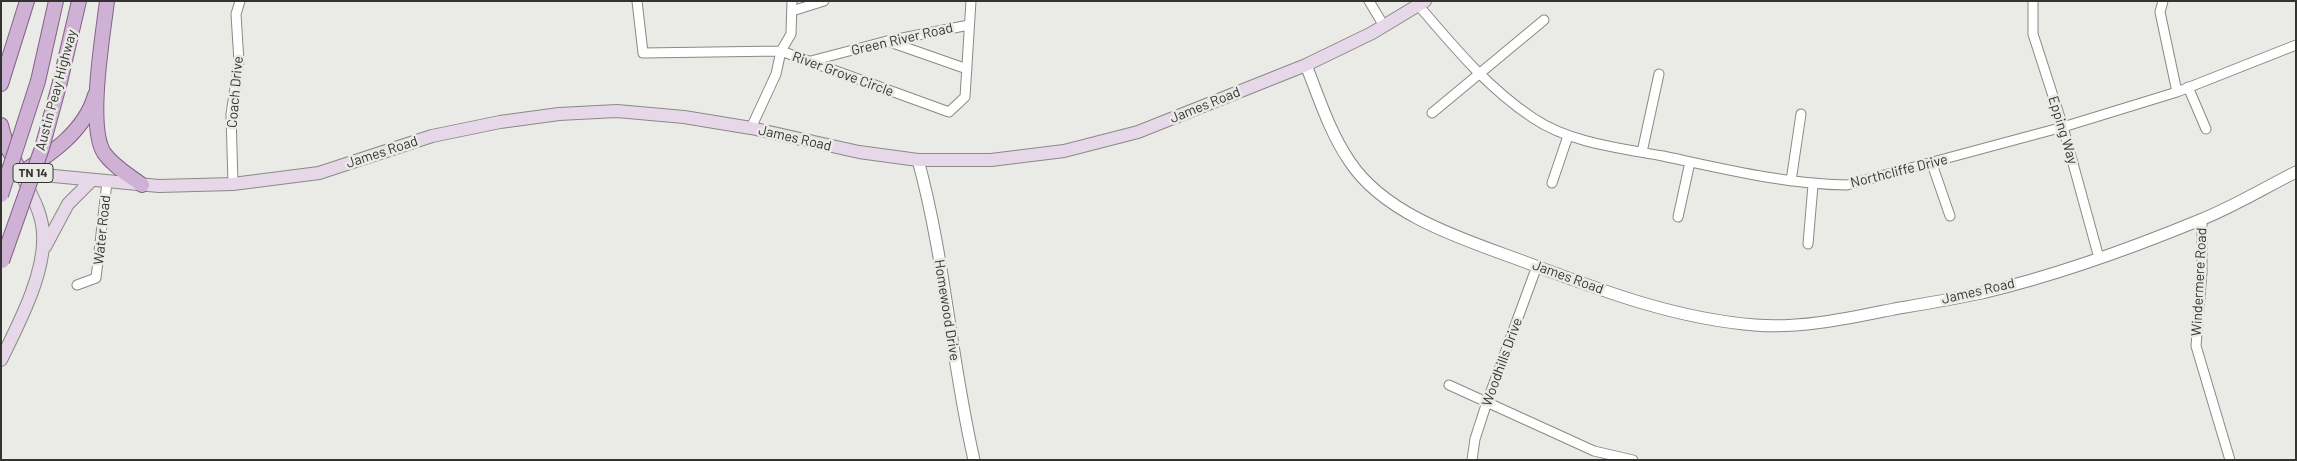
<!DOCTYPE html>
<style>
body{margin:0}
#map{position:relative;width:2297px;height:461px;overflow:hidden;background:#eaebe6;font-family:Barlow,sans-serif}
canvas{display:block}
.frame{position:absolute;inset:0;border:2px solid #333432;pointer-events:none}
</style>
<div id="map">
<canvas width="2297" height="461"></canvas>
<div class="frame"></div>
</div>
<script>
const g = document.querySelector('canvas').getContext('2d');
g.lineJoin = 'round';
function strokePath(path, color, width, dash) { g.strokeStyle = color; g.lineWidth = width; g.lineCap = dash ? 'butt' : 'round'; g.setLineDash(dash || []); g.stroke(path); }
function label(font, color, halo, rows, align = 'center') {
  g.font = font + ' Barlow,sans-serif'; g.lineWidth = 5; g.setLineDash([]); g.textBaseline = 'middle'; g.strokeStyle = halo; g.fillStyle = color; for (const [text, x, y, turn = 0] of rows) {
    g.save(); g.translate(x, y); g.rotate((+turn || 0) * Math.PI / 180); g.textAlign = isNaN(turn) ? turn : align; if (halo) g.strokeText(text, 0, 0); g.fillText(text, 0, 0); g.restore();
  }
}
const minor = new Path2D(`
 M 637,1 L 643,53 L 781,51 L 949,112 L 965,97 L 971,1
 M 1369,1 L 1384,26
 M 2033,1 L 2033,34 L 2063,127 L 2099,258
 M 2163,1 L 2160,12 L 2177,92
 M 1419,6 C 1454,47 1488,88 1533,118 C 1570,143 1620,148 1663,156 C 1724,169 1785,184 1847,185 L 2063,127 L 2177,92 L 2296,45
 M 792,11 L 824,1
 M 887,41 L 967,69
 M 807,62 L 887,41 L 969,25
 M 2188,87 L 2206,129
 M 1432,113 L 1544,20
 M 751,128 L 776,74 L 781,51 L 791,34 L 792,1
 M 1642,152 L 1659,74
 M 1932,164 L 1950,216
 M 1791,181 L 1801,114
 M 1552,183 L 1568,136
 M 233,184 L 231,114 L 239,62 L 236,14 L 240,1
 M 1678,217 L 1690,162
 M 2202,219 L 2202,272 L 2196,346 L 2230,460
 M 1808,244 L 1813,185
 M 77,285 L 96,278 L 107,182
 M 1449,385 L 1594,451 L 1633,460
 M 1472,460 L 1475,439 L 1487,402 L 1537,266`);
const tertiary = new Path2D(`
 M 1306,65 C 1319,98 1330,133 1350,162 C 1388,219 1473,242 1533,265 C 1605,292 1678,319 1755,325 C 1800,329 1849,318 1894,309 C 1923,304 1953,299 1982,293 C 2054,276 2132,248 2200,220 C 2233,207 2264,188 2296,172
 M 918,160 C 945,258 951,361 974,460`);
const secondary = new Path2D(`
 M 1,171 L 159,186 L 233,184 L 319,173 L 432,136 L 500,122 L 559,114 L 617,111 L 684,117 L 751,128 L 859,152 L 918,160 L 991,160 L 1064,151 L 1138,132 L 1306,65 L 1372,33 L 1425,1
 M 45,247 L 68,204 L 92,180
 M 1,360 C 18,325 46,273 43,233 C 42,214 33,198 25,182`);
const primary = new Path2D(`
 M 107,1 C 103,35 87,126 104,153 C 114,167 129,175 142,185
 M 38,81 L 56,1
 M 60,82 L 79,1
 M 1,84 L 27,1
 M 1,125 L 7,147 L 21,173 C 51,154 85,131 95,95`);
strokePath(minor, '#898a86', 11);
strokePath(tertiary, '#898a86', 13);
strokePath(secondary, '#898a86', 14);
strokePath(primary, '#836388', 16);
strokePath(minor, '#fff', 9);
strokePath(tertiary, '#fff', 11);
strokePath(secondary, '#e7d8e9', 12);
strokePath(primary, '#ceb1d4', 14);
const primaryBridge = new Path2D(`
 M 1,195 L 38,81
 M 2,261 L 42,148 L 60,82`);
strokePath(primaryBridge, '#836388', 16, []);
strokePath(primaryBridge, '#ceb1d4', 14);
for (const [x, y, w] of [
 [33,173,40]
]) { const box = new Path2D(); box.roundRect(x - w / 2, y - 9.5, w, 19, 4); g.fillStyle = '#eaebe6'; g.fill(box); strokePath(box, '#333432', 1); }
label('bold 12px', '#333432', null, [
 ["TN 14",33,173]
]);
label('14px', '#333432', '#eaebe6', [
 ["Green River Road",902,39,-13],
 ["River Grove Circle",843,74,20],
 ["Austin Peay Highway",56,90,-75],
 ["Coach Drive",235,92,-85],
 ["James Road",1205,105,-22],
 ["Epping Way",2063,130,73],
 ["James Road",795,138,13],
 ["James Road",382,152,-18],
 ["Northcliffe Drive",1899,171,-14],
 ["Water Road",102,230,-84],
 ["James Road",1568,277,20],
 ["Windermere Road",2199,282,-87],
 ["James Road",1978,291,-13],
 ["Homewood Drive",947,310,81],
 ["Woodhills Drive",1502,362,-70]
]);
</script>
